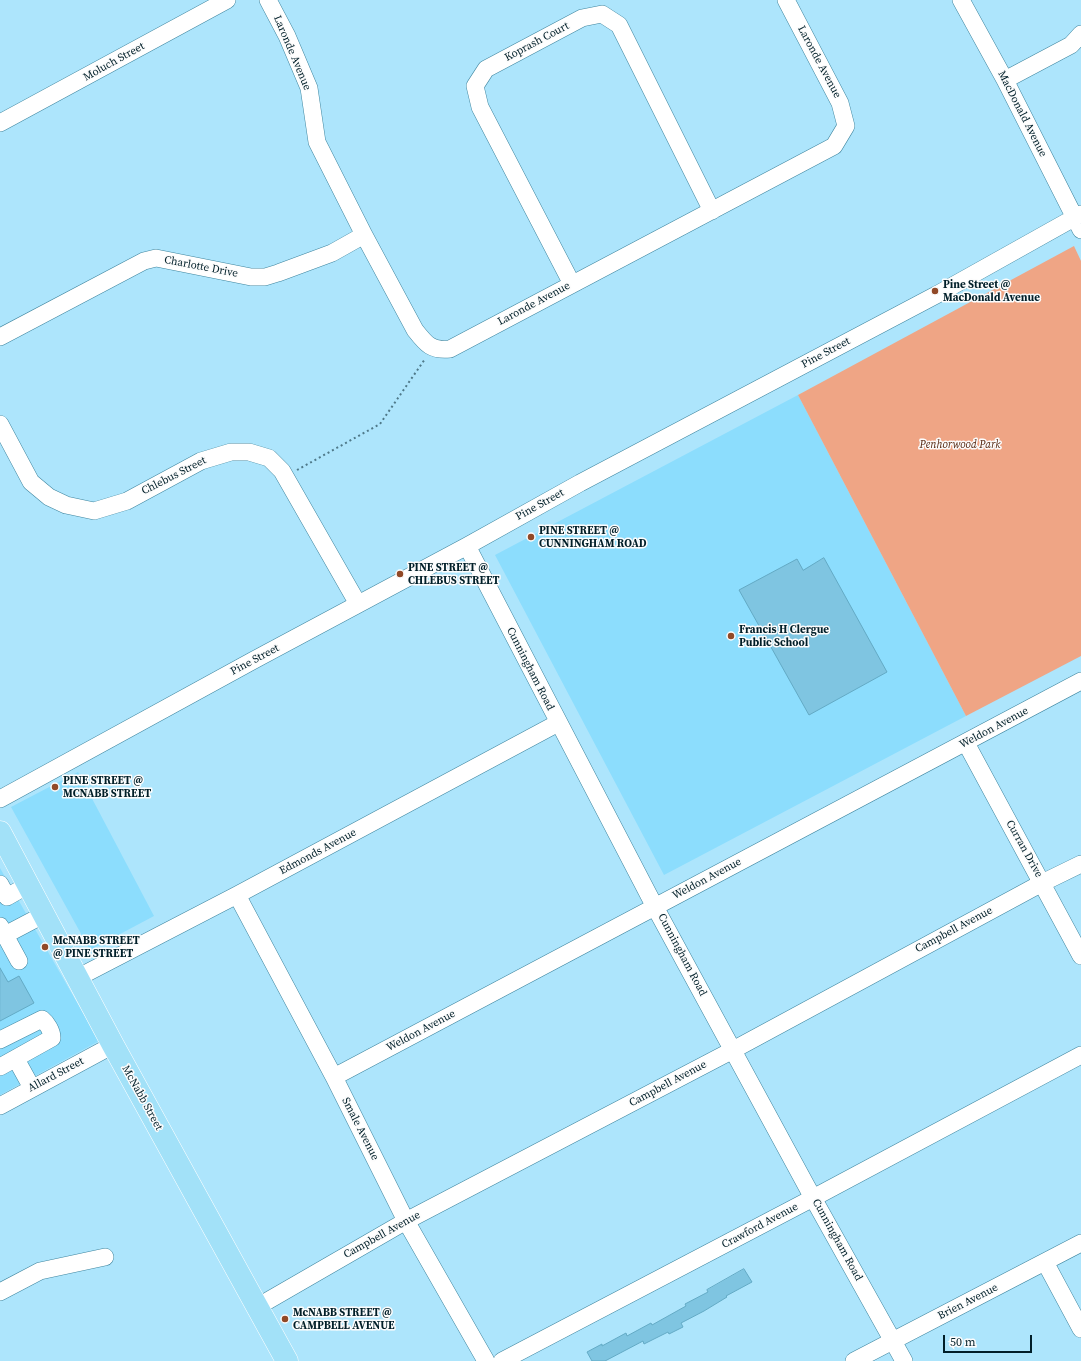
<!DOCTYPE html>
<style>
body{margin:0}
#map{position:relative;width:1081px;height:1361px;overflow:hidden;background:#ade5fc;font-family:"Source Serif 4",serif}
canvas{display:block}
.scale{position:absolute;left:943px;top:1335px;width:89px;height:18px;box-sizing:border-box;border:2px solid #011f29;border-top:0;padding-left:5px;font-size:12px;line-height:14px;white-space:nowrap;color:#011f29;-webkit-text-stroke:3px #fcfcfc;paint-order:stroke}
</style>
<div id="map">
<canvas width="1081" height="1361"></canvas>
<div class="scale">50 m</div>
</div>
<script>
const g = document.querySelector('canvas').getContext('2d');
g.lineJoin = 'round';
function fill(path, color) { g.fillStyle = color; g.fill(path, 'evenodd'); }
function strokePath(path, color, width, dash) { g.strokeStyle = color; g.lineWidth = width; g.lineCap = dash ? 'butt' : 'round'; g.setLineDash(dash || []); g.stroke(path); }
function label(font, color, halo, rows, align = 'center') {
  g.font = font + ' "Source Serif 4",serif'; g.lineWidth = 3; g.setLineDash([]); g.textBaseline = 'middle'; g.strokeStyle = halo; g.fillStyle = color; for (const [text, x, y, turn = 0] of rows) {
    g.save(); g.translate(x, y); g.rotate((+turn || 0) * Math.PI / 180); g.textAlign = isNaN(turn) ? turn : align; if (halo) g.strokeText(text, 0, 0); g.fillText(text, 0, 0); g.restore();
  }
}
fill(new Path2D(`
 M 798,395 L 966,716 L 664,875 L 495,555 Z
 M 78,772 L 154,916 L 90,950 L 11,807 Z
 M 0,868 L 99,1041 L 0,1095 Z`), '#8cddfd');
fill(new Path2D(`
 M 1074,246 L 1081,261 L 1081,656 L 966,716 L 798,395 Z`), '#efa585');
const building = new Path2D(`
 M 824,558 L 887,672 L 809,715 L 739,590 L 797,559 L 803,570 Z
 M 0,968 L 8,982 L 19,976 L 34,1003 L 0,1021 Z
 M 744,1269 L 752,1282 L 726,1296 L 727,1297 L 704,1311 L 681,1323 L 683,1327 L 669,1334 L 668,1332 L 644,1344 L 643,1341 L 605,1361 L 592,1361 L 587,1352 L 602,1344 L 602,1346 L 626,1333 L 627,1336 L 651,1323 L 652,1325 L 686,1306 L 685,1304 L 708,1292 L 707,1290 Z`);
fill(building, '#7fc5e1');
strokePath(building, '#63aac5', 1);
const minor = new Path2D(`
 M 268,0 L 287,36 L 309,88 L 317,142 L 364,235 L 415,330 C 426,344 431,351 450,349 L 834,146 L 846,126 L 840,103 L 786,0
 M 961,0 L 1005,80 L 1081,230
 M 1005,80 L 1071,45 L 1081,34
 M 0,123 L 227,0
 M 572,284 L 480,107 L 475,86 L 486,69 L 582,18 L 602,14 L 619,25 L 712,211
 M 0,337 L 144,261 L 156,258 L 251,277 L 265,277 L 278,273 L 332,253 L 364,235
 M 0,424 L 31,482 L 49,497 L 66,505 L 94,511 L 127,501 L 201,461 L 231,452 L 249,452 L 269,458 L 282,471 L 358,604
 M 467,546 L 655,907 L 813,1198 L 904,1361
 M 966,743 L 1081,956
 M 0,799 L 254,660 L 467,546 L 580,483 L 938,294 L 1081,214
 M 0,884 L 7,897 L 28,885
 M 237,895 L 334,1077 L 406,1221 L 486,1361
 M 0,926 L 19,961
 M 5,935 L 43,915
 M 77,978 L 237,895 L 558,723
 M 0,1040 L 42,1019 C 47,1023 52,1031 52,1038 L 0,1067
 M 16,1059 L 32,1088
 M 334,1077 L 1081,681
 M 0,1106 L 113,1045
 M 1045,1262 L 1081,1329
 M 0,1292 L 40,1271 L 105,1257
 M 257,1307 L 406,1221 L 733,1050 L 1042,883 L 1081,864
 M 502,1361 L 813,1198 L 1081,1055
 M 854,1361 L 1081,1243`);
const major = new Path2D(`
 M 0,832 L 113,1045 L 287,1361`);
strokePath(minor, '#3e859f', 18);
strokePath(major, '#fff', 23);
strokePath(new Path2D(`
 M 297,470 L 380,424 L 425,359`), '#4f7989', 2, [2, 3]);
strokePath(minor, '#fff', 17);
strokePath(major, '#a2e1f8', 22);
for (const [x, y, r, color] of [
 [935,291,4,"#914927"],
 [531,537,4,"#914927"],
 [400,574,4,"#914927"],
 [731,636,4,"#914927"],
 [55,787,4,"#914927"],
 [45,947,4,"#914927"],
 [285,1319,4,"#914927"]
]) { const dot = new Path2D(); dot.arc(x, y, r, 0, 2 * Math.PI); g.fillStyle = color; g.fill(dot); strokePath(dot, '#fcfcfc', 1.5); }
label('11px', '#011f29', '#fcfcfc', [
 ["Koprash Court",537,42,-28],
 ["Laronde Avenue",292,53,67],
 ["Moluch Street",114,62,-29],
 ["Laronde Avenue",819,62,62],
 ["MacDonald Avenue",1022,114,63],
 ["Charlotte Drive",201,267,11],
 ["Laronde Avenue",534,304,-28],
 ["Pine Street",826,353,-28],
 ["Chlebus Street",174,476,-27],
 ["Pine Street",540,505,-29],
 ["Pine Street",255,660,-28],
 ["Cunningham Road",530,669,63],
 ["Weldon Avenue",994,728,-28],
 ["Curran Drive",1024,849,61],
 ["Edmonds Avenue",318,852,-28],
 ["Weldon Avenue",707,879,-28],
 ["Campbell Avenue",954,930,-28],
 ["Cunningham Road",682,955,62],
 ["Weldon Avenue",421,1031,-28],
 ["Allard Street",56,1075,-28],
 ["Campbell Avenue",668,1084,-28],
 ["McNabb Street",142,1098,61],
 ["Smale Avenue",360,1129,63],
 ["Crawford Avenue",760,1226,-28],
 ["Campbell Avenue",382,1235,-29],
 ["Cunningham Road",837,1240,61],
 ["Brien Avenue",968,1302,-27]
]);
label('bold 11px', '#011f29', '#fcfcfc', [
 ["Pine Street @",943,285],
 ["MacDonald Avenue",943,298],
 ["PINE STREET @",539,531],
 ["CUNNINGHAM ROAD",539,544],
 ["PINE STREET @",408,568],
 ["CHLEBUS STREET",408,581],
 ["Francis H Clergue",739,630],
 ["Public School",739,643],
 ["PINE STREET @",63,781],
 ["MCNABB STREET",63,794],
 ["McNABB STREET",53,941],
 ["@ PINE STREET",53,954],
 ["McNABB STREET @",293,1313],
 ["CAMPBELL AVENUE",293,1326]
], 'left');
label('italic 11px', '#54240c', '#fcfcfc', [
 ["Penhorwood Park",960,445]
]);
</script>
